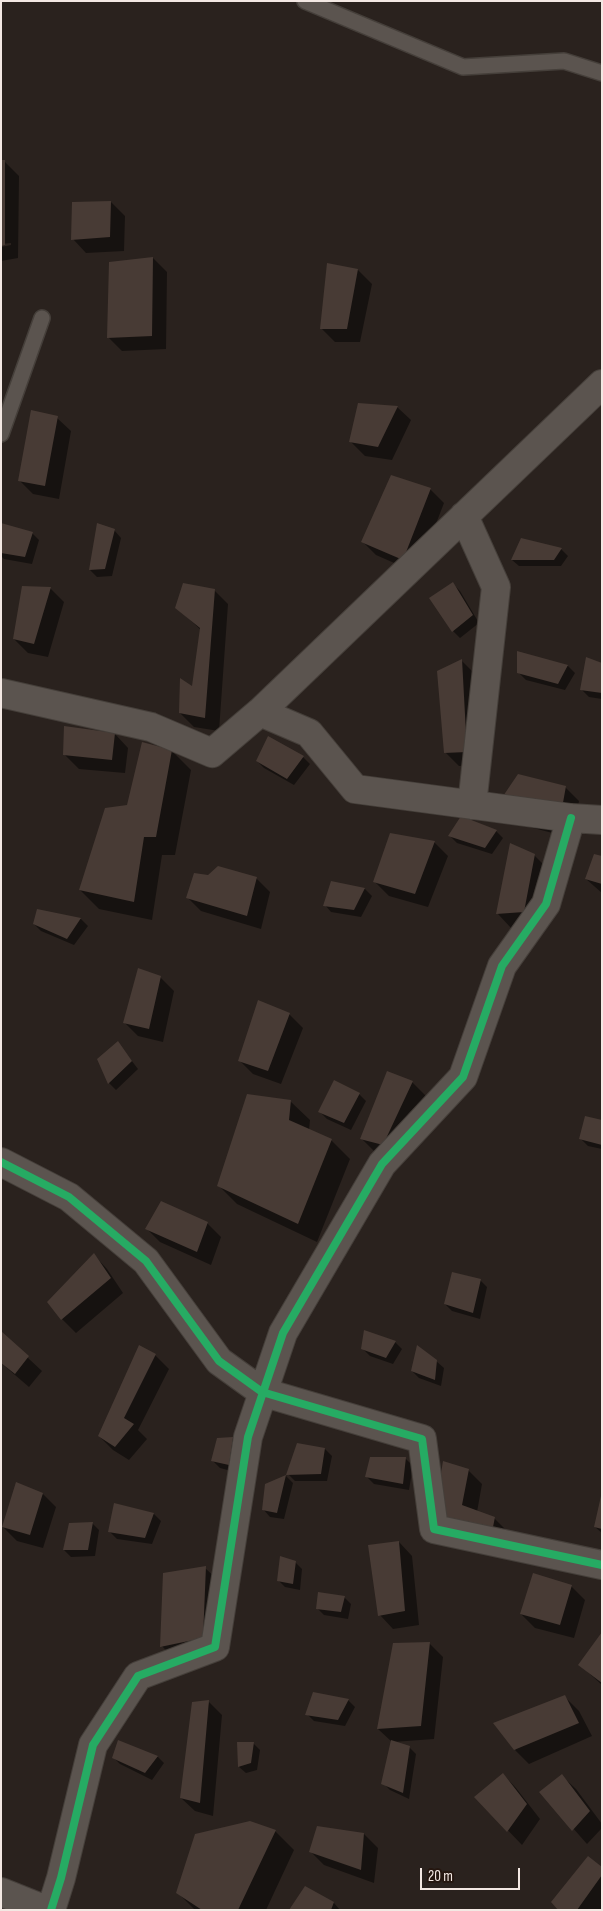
<!DOCTYPE html>
<style>
body{margin:0}
#map{position:relative;width:603px;height:1911px;overflow:hidden;background:#2a221e;font-family:"Sofia Sans Condensed",sans-serif}
canvas{display:block}
.frame{position:absolute;inset:0;border:2px solid #f3e8e3;pointer-events:none}
.scale{position:absolute;left:420px;top:1868px;width:100px;height:22px;box-sizing:border-box;border:2px solid #f3e8e3;border-top:0;padding-left:6px;font-size:15px;line-height:18px;white-space:nowrap;color:#f3e8e3;-webkit-text-stroke:4px #251710;paint-order:stroke}
</style>
<div id="map">
<canvas width="603" height="1911"></canvas>
<div class="frame"></div>
<div class="scale">20 m</div>
</div>
<script>
const g = document.querySelector('canvas').getContext('2d');
g.lineJoin = 'round';
function fill(path, color) { g.fillStyle = color; g.fill(path, 'evenodd'); }
function strokePath(path, color, width, dash) { g.strokeStyle = color; g.lineWidth = width; g.lineCap = dash ? 'butt' : 'round'; g.setLineDash(dash || []); g.stroke(path); }
fill(new Path2D(`
 M 5,162 L 19,176 L 18,258 L 1,261 L 1,247 L 11,245 L 11,243 L 1,244 Z
 M 111,202 L 125,216 L 124,251 L 86,253 L 73,239 Z
 M 153,258 L 167,272 L 166,349 L 122,351 L 108,337 Z
 M 328,265 L 358,270 L 372,284 L 360,342 L 335,342 L 321,328 Z
 M 397,407 L 411,420 L 392,460 L 365,456 L 351,442 Z
 M 57,418 L 71,431 L 59,499 L 33,494 L 20,481 Z
 M 430,489 L 444,503 L 417,573 L 376,555 L 362,541 Z
 M 1,530 L 32,533 L 39,540 L 32,564 L 4,559 L 1,556 Z
 M 114,530 L 121,538 L 112,576 L 97,577 L 90,570 Z
 M 561,549 L 568,556 L 561,566 L 519,566 L 512,560 Z
 M 453,584 L 460,591 L 479,623 L 460,638 L 453,631 L 431,598 Z
 M 50,588 L 64,602 L 48,657 L 28,653 L 14,639 Z
 M 214,590 L 228,604 L 219,731 L 194,727 L 180,713 L 193,688 L 201,630 L 176,607 Z
 M 519,653 L 568,666 L 575,673 L 565,690 L 526,680 L 519,673 Z
 M 462,661 L 476,675 L 480,765 L 459,766 L 445,752 Z
 M 602,664 L 602,699 L 589,697 L 582,690 Z
 M 115,734 L 128,748 L 125,773 L 79,769 L 65,755 Z
 M 172,751 L 191,770 L 175,855 L 162,855 L 152,920 L 99,909 L 80,890 L 128,806 Z
 M 303,757 L 310,764 L 294,785 L 264,768 L 257,761 Z
 M 565,787 L 579,801 L 572,838 L 510,822 Z
 M 496,831 L 503,838 L 492,854 L 457,843 L 450,836 Z
 M 434,842 L 448,856 L 428,907 L 389,896 L 375,882 Z
 M 534,855 L 548,869 L 537,926 L 511,928 L 498,914 Z
 M 602,857 L 602,893 L 586,879 Z
 M 256,878 L 270,892 L 261,929 L 201,911 L 187,897 Z
 M 332,882 L 365,889 L 372,896 L 361,917 L 331,912 L 325,905 Z
 M 38,911 L 81,919 L 88,926 L 74,945 L 41,931 L 34,924 Z
 M 160,977 L 174,991 L 163,1042 L 138,1036 L 124,1022 Z
 M 289,1014 L 303,1028 L 281,1084 L 253,1074 L 239,1060 Z
 M 118,1043 L 138,1069 L 116,1090 L 109,1083 L 99,1059 Z
 M 387,1073 L 412,1082 L 426,1096 L 397,1158 L 376,1153 L 362,1139 Z
 M 359,1094 L 366,1101 L 351,1130 L 327,1119 L 320,1112 Z
 M 290,1101 L 310,1120 L 309,1130 L 331,1140 L 350,1159 L 317,1242 L 237,1204 L 218,1185 Z
 M 602,1121 L 602,1149 L 588,1146 L 581,1139 Z
 M 207,1223 L 221,1237 L 211,1265 L 160,1242 L 146,1228 Z
 M 94,1255 L 107,1269 L 123,1293 L 76,1333 L 62,1319 Z
 M 480,1280 L 487,1287 L 480,1319 L 452,1311 L 445,1304 Z
 M 1,1333 L 42,1371 L 29,1387 L 1,1363 Z
 M 395,1342 L 402,1349 L 393,1364 L 370,1356 L 363,1349 Z
 M 155,1355 L 169,1369 L 138,1430 L 147,1439 L 129,1460 L 113,1450 L 99,1436 Z
 M 436,1361 L 444,1368 L 441,1386 L 419,1378 L 412,1371 Z
 M 233,1438 L 239,1445 L 235,1472 L 220,1468 L 213,1461 Z
 M 325,1449 L 332,1456 L 327,1481 L 295,1481 L 288,1474 Z
 M 406,1459 L 413,1466 L 409,1490 L 374,1484 L 367,1477 Z
 M 468,1470 L 482,1484 L 477,1512 L 494,1518 L 508,1532 L 448,1535 Z
 M 286,1476 L 293,1483 L 284,1519 L 270,1517 L 263,1509 L 267,1485 Z
 M 43,1494 L 56,1507 L 43,1548 L 17,1541 L 3,1527 Z
 M 602,1499 L 602,1533 L 595,1527 Z
 M 115,1505 L 154,1514 L 161,1521 L 152,1544 L 117,1539 L 110,1532 Z
 M 92,1523 L 99,1530 L 95,1556 L 71,1557 L 64,1550 Z
 M 399,1542 L 412,1556 L 419,1625 L 393,1629 L 380,1615 Z
 M 295,1562 L 302,1569 L 300,1590 L 285,1587 L 278,1580 Z
 M 205,1568 L 219,1581 L 216,1652 L 175,1660 L 162,1646 Z
 M 571,1586 L 585,1600 L 574,1638 L 535,1628 L 521,1614 Z
 M 344,1597 L 351,1604 L 348,1619 L 324,1615 L 317,1608 Z
 M 602,1634 L 602,1685 L 580,1665 Z
 M 429,1643 L 443,1657 L 434,1739 L 393,1742 L 409,1747 L 416,1754 L 409,1799 L 390,1790 L 383,1783 L 392,1742 L 378,1729 Z
 M 314,1694 L 348,1700 L 355,1707 L 345,1726 L 314,1721 L 307,1714 Z
 M 565,1697 L 579,1711 L 592,1736 L 529,1764 L 515,1750 Z
 M 209,1702 L 222,1715 L 213,1816 L 195,1811 L 181,1798 Z
 M 119,1742 L 158,1757 L 164,1763 L 152,1780 L 120,1764 L 113,1757 Z
 M 253,1743 L 260,1750 L 257,1770 L 246,1773 L 239,1767 Z
 M 503,1774 L 516,1788 L 540,1819 L 522,1845 L 476,1797 Z
 M 562,1776 L 576,1789 L 602,1824 L 602,1828 L 587,1844 L 541,1792 Z
 M 275,1831 L 294,1850 L 266,1910 L 195,1910 L 177,1892 Z
 M 364,1834 L 378,1848 L 374,1883 L 324,1865 L 310,1851 Z
 M 602,1869 L 601,1910 L 560,1910 Z
 M 305,1887 L 334,1903 L 340,1910 L 291,1910 Z`), '#0007');
fill(new Path2D(`
 M 1,160 L 5,160 L 5,245 L 1,246 Z
 M 111,201 L 110,237 L 71,240 L 72,202 Z
 M 153,257 L 152,336 L 107,338 L 109,262 Z
 M 327,263 L 358,269 L 347,329 L 320,329 Z
 M 358,403 L 398,406 L 378,447 L 349,442 Z
 M 31,410 L 58,416 L 45,486 L 18,481 Z
 M 391,475 L 431,488 L 403,560 L 361,542 Z
 M 1,523 L 33,532 L 25,557 L 1,553 Z
 M 97,523 L 115,529 L 105,569 L 89,570 Z
 M 521,538 L 562,548 L 554,560 L 511,560 Z
 M 453,582 L 473,615 L 452,632 L 429,598 Z
 M 183,583 L 215,589 L 205,718 L 179,713 L 180,678 L 192,686 L 200,628 L 175,608 Z
 M 22,586 L 51,587 L 34,644 L 13,639 Z
 M 517,651 L 568,665 L 558,684 L 517,673 Z
 M 586,657 L 602,663 L 602,693 L 580,690 Z
 M 462,659 L 467,752 L 444,753 L 437,671 Z
 M 64,726 L 115,733 L 112,760 L 63,755 Z
 M 268,736 L 304,756 L 287,779 L 256,761 Z
 M 142,742 L 172,750 L 156,837 L 144,837 L 134,902 L 79,890 L 105,808 L 127,805 Z
 M 518,774 L 566,786 L 559,825 L 495,808 Z
 M 461,816 L 497,830 L 485,848 L 448,836 Z
 M 390,833 L 435,841 L 415,894 L 373,882 Z
 M 510,843 L 535,854 L 524,912 L 496,914 Z
 M 594,854 L 602,856 L 602,884 L 585,879 Z
 M 218,866 L 257,877 L 247,916 L 186,898 L 194,873 L 208,875 Z
 M 331,881 L 365,888 L 354,910 L 323,906 Z
 M 37,909 L 81,918 L 67,939 L 33,924 Z
 M 138,968 L 161,976 L 149,1029 L 123,1023 Z
 M 258,1000 L 290,1013 L 268,1071 L 238,1061 Z
 M 118,1041 L 132,1061 L 108,1084 L 97,1059 Z
 M 387,1071 L 413,1081 L 383,1145 L 360,1139 Z
 M 334,1080 L 360,1093 L 344,1123 L 318,1112 Z
 M 247,1094 L 291,1100 L 289,1120 L 332,1139 L 298,1224 L 217,1186 Z
 M 585,1116 L 602,1120 L 602,1145 L 579,1139 Z
 M 161,1201 L 208,1222 L 197,1252 L 145,1229 Z
 M 94,1253 L 111,1278 L 61,1320 L 47,1302 Z
 M 452,1272 L 481,1279 L 473,1313 L 444,1304 Z
 M 364,1330 L 396,1341 L 386,1358 L 361,1349 Z
 M 1,1331 L 29,1356 L 15,1374 L 1,1363 Z
 M 139,1345 L 156,1354 L 124,1418 L 134,1424 L 115,1447 L 98,1436 Z
 M 417,1345 L 437,1360 L 435,1380 L 411,1371 Z
 M 233,1437 L 229,1465 L 211,1461 L 217,1438 Z
 M 297,1443 L 325,1448 L 321,1474 L 286,1475 L 277,1513 L 262,1510 L 265,1484 L 286,1475 Z
 M 370,1457 L 406,1457 L 403,1484 L 365,1477 Z
 M 443,1461 L 469,1469 L 462,1505 L 495,1517 L 492,1532 L 433,1522 Z
 M 16,1482 L 43,1493 L 30,1535 L 2,1527 Z
 M 601,1496 L 602,1497 L 602,1529 L 594,1527 Z
 M 114,1503 L 154,1513 L 145,1538 L 108,1532 Z
 M 93,1522 L 88,1550 L 63,1550 L 69,1523 Z
 M 399,1541 L 405,1611 L 378,1616 L 368,1545 Z
 M 280,1556 L 296,1561 L 293,1584 L 277,1581 Z
 M 206,1566 L 203,1638 L 160,1647 L 163,1573 Z
 M 533,1573 L 572,1585 L 560,1625 L 520,1614 Z
 M 318,1592 L 345,1596 L 341,1612 L 316,1609 Z
 M 602,1632 L 602,1683 L 578,1665 Z
 M 430,1642 L 421,1726 L 377,1729 L 393,1643 Z
 M 313,1692 L 349,1699 L 338,1720 L 305,1715 Z
 M 565,1695 L 579,1723 L 514,1750 L 493,1723 Z
 M 209,1700 L 200,1803 L 180,1798 L 192,1702 Z
 M 118,1740 L 158,1756 L 145,1773 L 112,1758 Z
 M 391,1740 L 410,1746 L 403,1793 L 381,1784 Z
 M 237,1742 L 254,1742 L 251,1763 L 238,1767 Z
 M 503,1773 L 527,1804 L 507,1832 L 474,1797 Z
 M 562,1774 L 590,1811 L 572,1831 L 539,1792 Z
 M 250,1821 L 276,1830 L 238,1910 L 202,1910 L 176,1893 L 195,1834 Z
 M 317,1826 L 364,1833 L 361,1870 L 309,1852 Z
 M 588,1856 L 602,1867 L 602,1875 L 577,1910 L 558,1910 L 551,1902 Z
 M 305,1886 L 334,1902 L 331,1910 L 289,1910 Z`), '#483b35');
const service = new Path2D(`
 M 305,1 L 463,67 L 564,61 L 602,73
 M 1,434 L 42,318`);
const minor = new Path2D(`
 M 464,516 L 496,587 L 472,805
 M 1,693 L 151,727 L 212,753 L 260,712 L 602,384
 M 260,712 L 309,733 L 355,789 L 571,818 L 602,820
 M 1,1162 L 69,1197 L 146,1261 L 219,1361 L 262,1392 L 422,1439 L 434,1529 L 602,1565
 M 1,1892 L 46,1910
 M 51,1910 L 61,1878 L 93,1745 L 138,1676 L 215,1647 L 248,1437 L 283,1333 L 382,1164 L 463,1077 L 502,966 L 546,904 L 571,818`);
strokePath(service, '#453f3a', 18);
strokePath(minor, '#453f3a', 30);
strokePath(service, '#5b544f', 15);
strokePath(minor, '#5b544f', 28);
strokePath(new Path2D(`
 M 1,1162 L 69,1197 L 146,1261 L 219,1361 L 262,1392 L 422,1439 L 434,1529 L 602,1565
 M 51,1910 L 61,1878 L 93,1745 L 138,1676 L 215,1647 L 248,1437 L 283,1333 L 382,1164 L 463,1077 L 502,966 L 546,904 L 571,818`), '#26ab63', 8);
</script>
